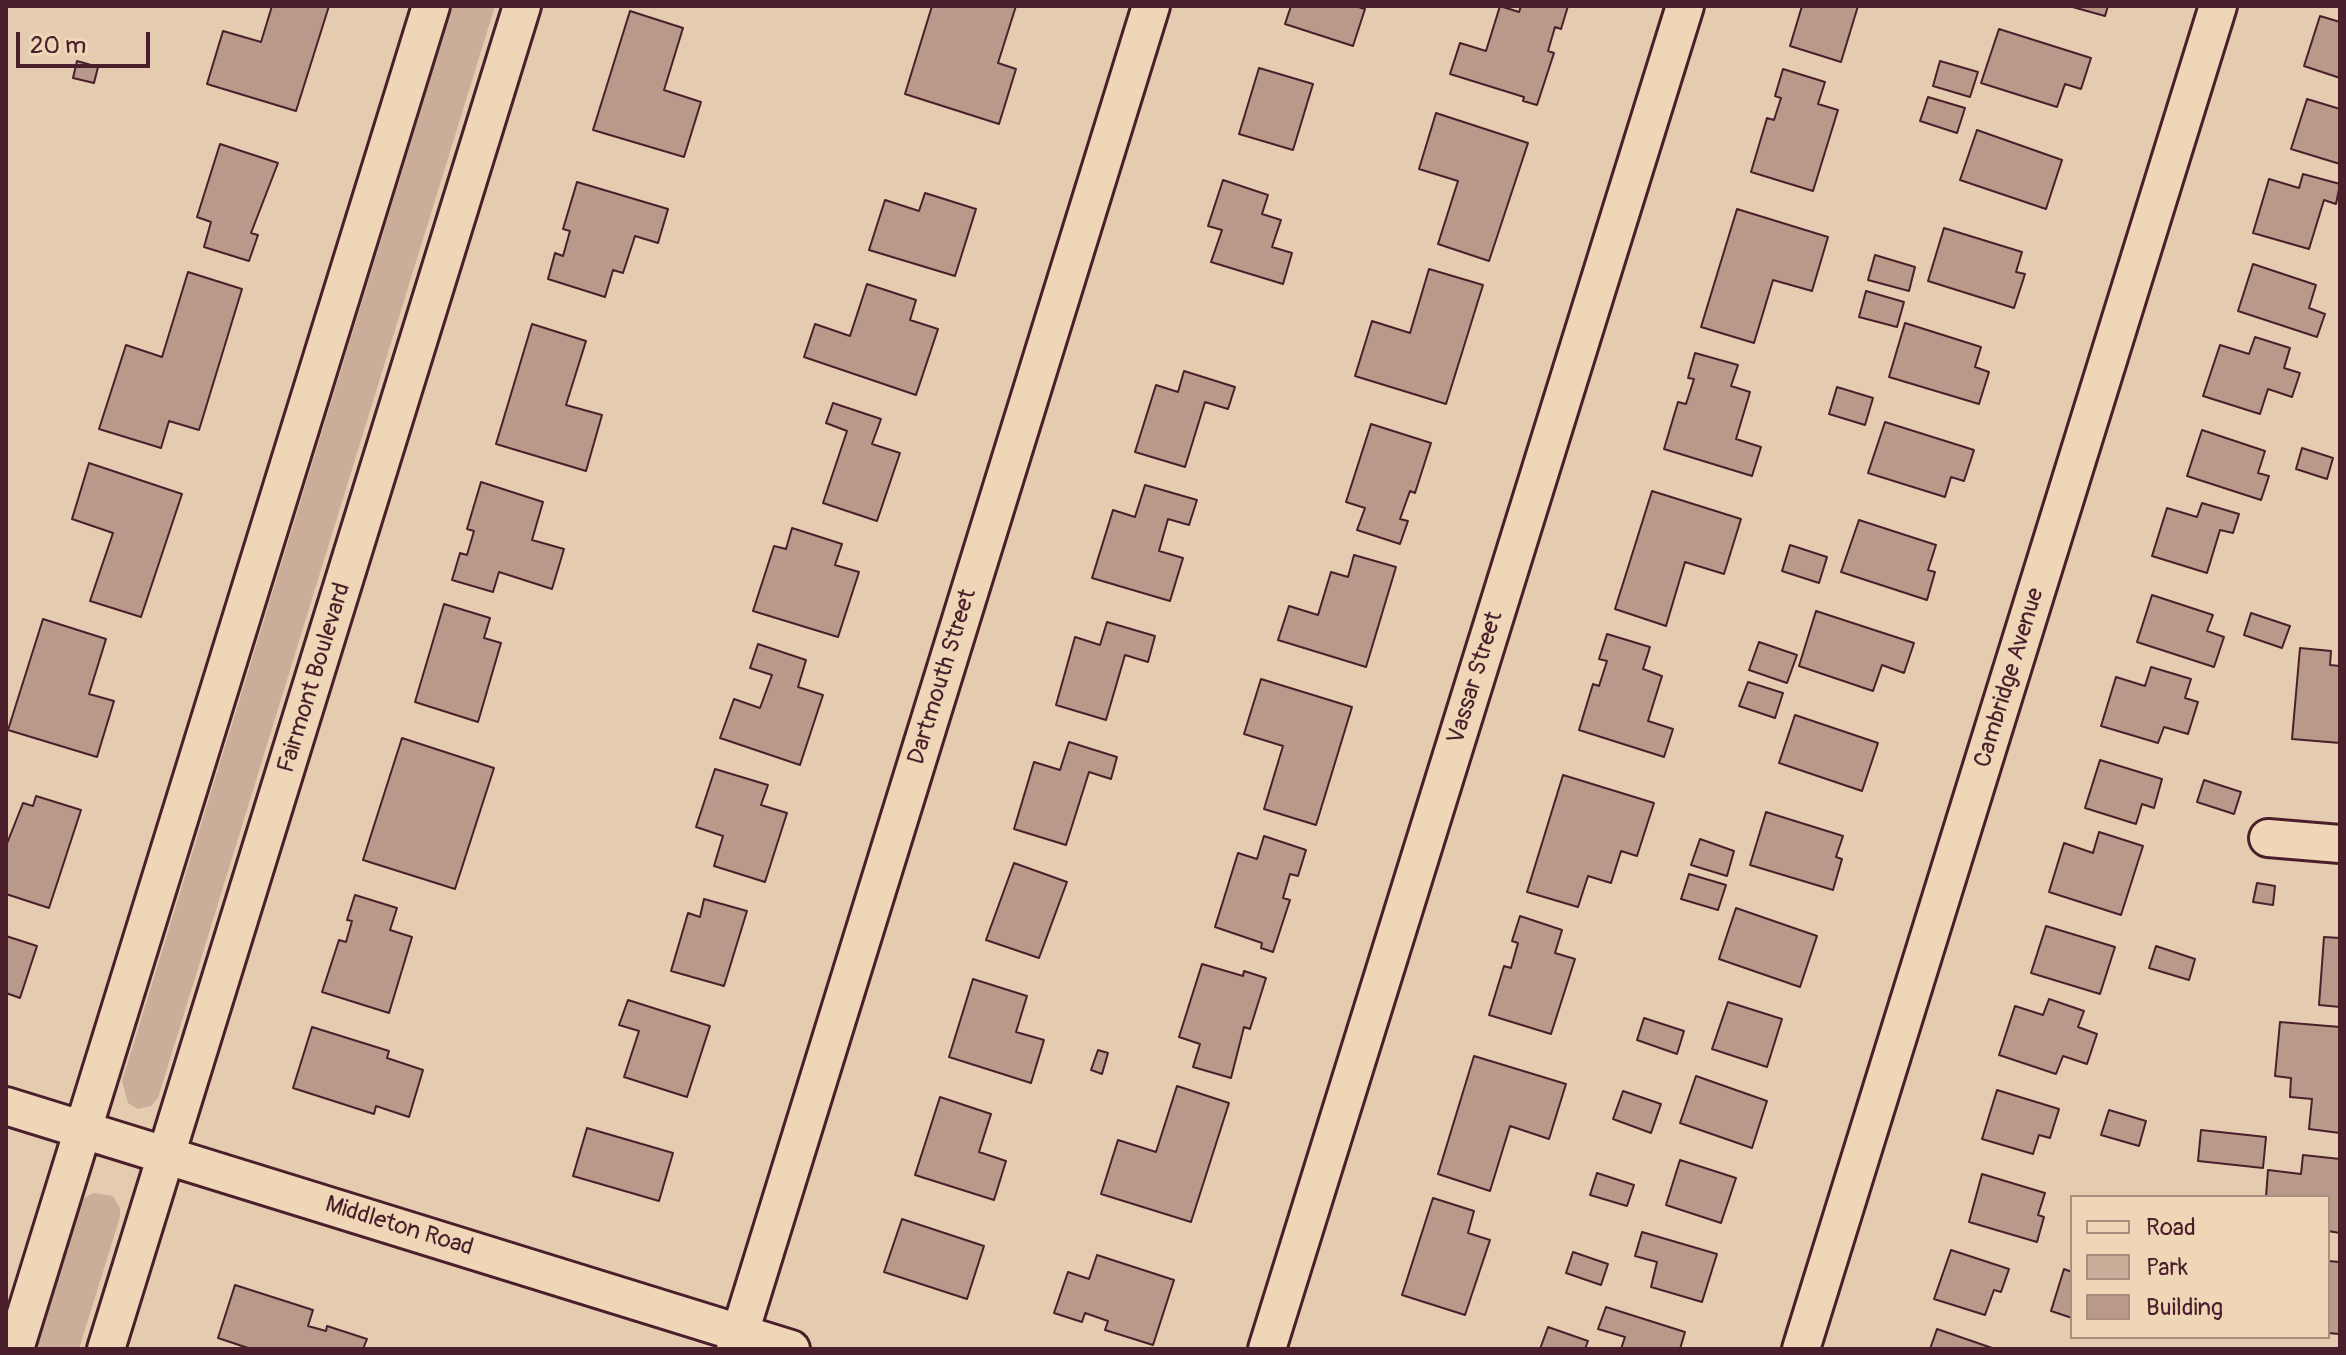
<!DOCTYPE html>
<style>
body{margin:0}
#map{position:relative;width:2346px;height:1355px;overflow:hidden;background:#e5cbaf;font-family:Pangolin,sans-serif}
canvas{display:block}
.frame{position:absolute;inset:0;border:8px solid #4a1f2b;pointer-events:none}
.legend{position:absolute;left:2070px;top:1195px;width:260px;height:144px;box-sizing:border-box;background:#efd6b7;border:2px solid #ad8d7f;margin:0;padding:10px 14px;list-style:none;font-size:24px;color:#4a1f2b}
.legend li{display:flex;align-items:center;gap:16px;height:40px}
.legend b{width:40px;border:2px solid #ad8d7f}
.scale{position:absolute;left:16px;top:32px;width:134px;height:36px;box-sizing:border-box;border:4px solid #4a1f2b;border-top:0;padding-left:10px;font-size:24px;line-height:28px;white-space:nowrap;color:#4a1f2b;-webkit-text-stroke:6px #efd6b7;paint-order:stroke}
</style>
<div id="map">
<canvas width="2346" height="1355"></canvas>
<div class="frame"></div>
<ul class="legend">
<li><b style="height:10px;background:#efd6b7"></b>Road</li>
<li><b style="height:22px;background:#cbae99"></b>Park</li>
<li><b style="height:22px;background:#b99a8a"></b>Building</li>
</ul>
<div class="scale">20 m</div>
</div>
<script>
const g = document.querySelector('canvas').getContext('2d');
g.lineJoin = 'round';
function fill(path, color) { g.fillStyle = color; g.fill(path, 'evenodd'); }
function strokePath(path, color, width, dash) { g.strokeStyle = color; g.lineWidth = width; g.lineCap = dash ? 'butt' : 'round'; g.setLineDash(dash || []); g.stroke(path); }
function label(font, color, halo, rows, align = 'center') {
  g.font = font + ' Pangolin,sans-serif'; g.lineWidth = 6; g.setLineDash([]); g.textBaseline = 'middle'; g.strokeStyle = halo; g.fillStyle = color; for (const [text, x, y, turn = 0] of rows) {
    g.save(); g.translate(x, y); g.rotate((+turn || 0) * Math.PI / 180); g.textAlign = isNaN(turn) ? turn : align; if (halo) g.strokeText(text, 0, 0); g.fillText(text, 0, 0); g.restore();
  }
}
fill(new Path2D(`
 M 453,6 L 495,6 L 158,1098 L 151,1106 L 138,1109 L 128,1103 L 122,1081 Z
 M 93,1193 L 113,1196 L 120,1208 L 120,1217 L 79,1349 L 35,1349 L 81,1200 Z`), '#cbae99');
const building = new Path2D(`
 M 272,6 L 329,6 L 296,111 L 207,84 L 223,31 L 261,42 Z
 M 932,6 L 1016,6 L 998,63 L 1016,69 L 999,124 L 905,94 Z
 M 1291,6 L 1355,6 L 1365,9 L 1353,46 L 1285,24 Z
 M 1500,6 L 1519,12 L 1521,6 L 1568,6 L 1561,29 L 1555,27 L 1548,51 L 1554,53 L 1537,105 L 1523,101 L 1524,97 L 1450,74 L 1460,43 L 1486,51 Z
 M 1802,6 L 1858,6 L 1841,62 L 1790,46 Z
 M 2069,6 L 2108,6 L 2105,16 Z
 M 630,11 L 683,28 L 664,90 L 701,102 L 684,157 L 593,130 Z
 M 2320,16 L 2340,22 L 2340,78 L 2304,66 Z
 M 1999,29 L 2091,58 L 2081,89 L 2065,84 L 2057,107 L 1981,83 Z
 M 77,61 L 98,67 L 94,83 L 73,78 Z
 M 1940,61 L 1978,72 L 1970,97 L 1933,86 Z
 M 1259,68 L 1313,84 L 1293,150 L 1239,134 Z
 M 1783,69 L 1825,82 L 1818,104 L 1838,110 L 1813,191 L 1751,172 L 1767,118 L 1774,120 L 1781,98 L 1775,96 Z
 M 1928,97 L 1965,108 L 1957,133 L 1920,121 Z
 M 2307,99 L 2340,109 L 2340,164 L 2291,149 Z
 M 1436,113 L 1528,143 L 1489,261 L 1438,244 L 1458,181 L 1419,169 Z
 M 1977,130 L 2062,160 L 2046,209 L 1960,180 Z
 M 220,144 L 278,163 L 251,233 L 258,235 L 249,261 L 204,247 L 211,222 L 197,217 Z
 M 2303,174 L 2340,184 L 2336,204 L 2324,200 L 2309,249 L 2253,233 L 2269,179 L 2299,188 Z
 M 1223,180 L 1268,195 L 1262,214 L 1281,220 L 1272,247 L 1292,253 L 1283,284 L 1211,262 L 1222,230 L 1208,226 Z
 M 577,182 L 668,209 L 658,243 L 635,236 L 623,273 L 613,270 L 605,297 L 548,279 L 555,253 L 563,256 L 570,231 L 563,229 Z
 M 925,193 L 976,209 L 955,276 L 869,250 L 885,200 L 919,211 Z
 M 1737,209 L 1828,237 L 1812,291 L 1773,280 L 1754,343 L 1701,327 Z
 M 1944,228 L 2022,252 L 2016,272 L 2025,274 L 2014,308 L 1928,281 Z
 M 1875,255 L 1915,267 L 1909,291 L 1868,280 Z
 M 2253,264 L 2316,285 L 2309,308 L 2325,314 L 2317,337 L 2238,311 Z
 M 1429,269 L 1483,285 L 1446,404 L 1355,376 L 1372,321 L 1410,333 Z
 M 188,272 L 242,289 L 199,430 L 169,421 L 161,448 L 99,429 L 126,345 L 162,357 Z
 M 867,284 L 916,300 L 910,320 L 938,329 L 916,395 L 804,357 L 815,324 L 850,336 Z
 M 1866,291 L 1904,302 L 1897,327 L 1859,317 Z
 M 1905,323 L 1981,347 L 1975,367 L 1989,372 L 1979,404 L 1889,377 Z
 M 532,324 L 586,341 L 566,405 L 602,415 L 586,471 L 496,444 Z
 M 2255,337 L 2290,348 L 2284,368 L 2300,373 L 2292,397 L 2268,389 L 2260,414 L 2203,396 L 2220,345 L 2249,354 Z
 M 1695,353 L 1738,365 L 1731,386 L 1750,392 L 1736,439 L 1761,447 L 1752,476 L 1664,449 L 1678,402 L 1686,404 L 1694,379 L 1688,378 Z
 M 1184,371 L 1235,387 L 1228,409 L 1205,402 L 1185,467 L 1135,452 L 1156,385 L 1178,392 Z
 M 1837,387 L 1873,398 L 1865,425 L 1829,414 Z
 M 833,403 L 881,419 L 872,444 L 900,453 L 877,521 L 823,503 L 847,431 L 826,423 Z
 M 1885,422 L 1974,450 L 1964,481 L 1951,477 L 1945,497 L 1868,473 Z
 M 1371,424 L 1431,443 L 1415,493 L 1410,491 L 1400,519 L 1408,521 L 1400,544 L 1357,530 L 1365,508 L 1346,502 Z
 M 2202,430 L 2265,451 L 2258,473 L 2269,476 L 2261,500 L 2187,476 Z
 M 2302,448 L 2333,458 L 2327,479 L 2296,469 Z
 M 89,463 L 182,494 L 141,617 L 90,601 L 113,533 L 72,519 Z
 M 481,482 L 543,502 L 532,540 L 564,549 L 552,589 L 499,572 L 493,592 L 452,580 L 460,553 L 467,555 L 474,531 L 467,529 Z
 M 1145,485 L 1197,500 L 1189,525 L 1168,519 L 1159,551 L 1183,558 L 1170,601 L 1092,578 L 1113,510 L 1135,517 Z
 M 1652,491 L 1741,519 L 1724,574 L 1685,562 L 1666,626 L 1615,609 Z
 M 2202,503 L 2239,514 L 2233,533 L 2220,530 L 2207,573 L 2152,556 L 2167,508 L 2197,517 Z
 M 1859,520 L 1936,545 L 1928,570 L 1935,572 L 1927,600 L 1841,572 Z
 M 792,528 L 842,544 L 835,565 L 859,572 L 838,637 L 753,611 L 774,546 L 786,549 Z
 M 1790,545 L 1827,557 L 1819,583 L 1782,571 Z
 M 1354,555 L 1396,567 L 1366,667 L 1278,640 L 1289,606 L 1318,615 L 1331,572 L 1348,577 Z
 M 2152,595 L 2213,615 L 2207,631 L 2224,637 L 2214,667 L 2137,642 Z
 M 444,604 L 490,618 L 484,638 L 501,643 L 478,722 L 415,702 Z
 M 1816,611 L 1914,643 L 1904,673 L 1882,665 L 1873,691 L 1799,666 Z
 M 2251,613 L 2290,626 L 2282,648 L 2244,635 Z
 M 43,619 L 106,639 L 89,694 L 114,701 L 97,757 L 8,730 Z
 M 1107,622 L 1155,636 L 1148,662 L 1125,655 L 1106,720 L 1056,705 L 1075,637 L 1100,645 Z
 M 1607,634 L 1650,647 L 1643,669 L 1662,676 L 1648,721 L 1673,729 L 1664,757 L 1579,730 L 1593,684 L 1599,686 L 1607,661 L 1599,659 Z
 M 1759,642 L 1797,655 L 1787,683 L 1749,670 Z
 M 758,644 L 806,660 L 798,687 L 823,695 L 800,765 L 720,738 L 734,699 L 760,708 L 772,675 L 750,668 Z
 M 2300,648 L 2331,651 L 2330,665 L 2340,666 L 2340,743 L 2292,739 Z
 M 2151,667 L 2191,679 L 2185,698 L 2198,702 L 2188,734 L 2164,727 L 2158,743 L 2101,726 L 2116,677 L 2145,686 Z
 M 1261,679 L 1352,707 L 1316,825 L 1264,809 L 1283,746 L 1244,734 Z
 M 1748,682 L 1783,693 L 1775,718 L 1739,706 Z
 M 1795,715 L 1878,743 L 1862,791 L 1779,763 Z
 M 402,738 L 494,768 L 455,889 L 363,860 Z
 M 1069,742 L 1117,757 L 1111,779 L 1089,772 L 1066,845 L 1014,829 L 1034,762 L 1060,770 Z
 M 2100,760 L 2162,779 L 2154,808 L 2142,804 L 2136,824 L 2085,808 Z
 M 715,769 L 768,785 L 761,805 L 787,813 L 765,882 L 714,866 L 723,836 L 696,827 Z
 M 1563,775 L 1654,803 L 1637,856 L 1621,851 L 1611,883 L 1588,876 L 1578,907 L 1527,892 Z
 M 2204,780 L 2241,792 L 2234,814 L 2197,802 Z
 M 36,796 L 81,810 L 49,908 L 6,894 L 6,846 L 23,803 L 33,806 Z
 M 1766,812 L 1843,836 L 1836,857 L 1842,859 L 1833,890 L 1750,865 Z
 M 2099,832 L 2143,846 L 2121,915 L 2049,892 L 2064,843 L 2093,853 Z
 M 1264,836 L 1306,850 L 1298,876 L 1290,874 L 1283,898 L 1290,900 L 1273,952 L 1261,948 L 1262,943 L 1215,927 L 1238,853 L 1257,859 Z
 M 1700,839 L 1734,851 L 1727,876 L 1691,865 Z
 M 1014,863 L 1067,882 L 1039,958 L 986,940 Z
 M 1689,874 L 1726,885 L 1718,910 L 1681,899 Z
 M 2257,883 L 2275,886 L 2273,905 L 2253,902 Z
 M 355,895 L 397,908 L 390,930 L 412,937 L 389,1013 L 322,992 L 339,940 L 346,942 L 352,921 L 347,920 Z
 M 704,899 L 747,911 L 724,986 L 671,971 L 688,913 L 700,917 Z
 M 1736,908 L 1817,936 L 1800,987 L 1719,959 Z
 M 1520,916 L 1562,930 L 1555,953 L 1575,959 L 1551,1034 L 1489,1015 L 1504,966 L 1511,968 L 1518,943 L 1512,941 Z
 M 2046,926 L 2115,947 L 2100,994 L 2031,973 Z
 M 6,936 L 37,946 L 20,998 L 6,993 Z
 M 2324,937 L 2340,938 L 2340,1007 L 2319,1005 Z
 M 2156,946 L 2195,959 L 2189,980 L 2149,968 Z
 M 1202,964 L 1243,976 L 1244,971 L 1266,978 L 1250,1029 L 1244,1027 L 1231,1078 L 1193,1067 L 1200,1044 L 1179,1037 Z
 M 973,979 L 1027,996 L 1016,1032 L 1044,1040 L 1031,1083 L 949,1057 Z
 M 2049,999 L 2084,1011 L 2078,1027 L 2097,1034 L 2087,1064 L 2063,1056 L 2056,1074 L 1999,1055 L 2015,1006 L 2043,1015 Z
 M 628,1000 L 710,1026 L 687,1097 L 624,1077 L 639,1031 L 619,1025 Z
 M 1728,1002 L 1782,1019 L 1767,1067 L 1712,1049 Z
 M 1644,1018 L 1684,1031 L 1677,1054 L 1637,1040 Z
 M 2280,1022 L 2340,1027 L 2340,1133 L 2309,1129 L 2312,1099 L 2290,1097 L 2291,1078 L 2275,1076 Z
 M 312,1027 L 389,1051 L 387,1058 L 423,1070 L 409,1117 L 376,1106 L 374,1114 L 293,1088 Z
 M 1098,1050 L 1108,1053 L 1102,1074 L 1091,1070 Z
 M 1474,1056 L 1566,1084 L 1549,1139 L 1510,1126 L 1490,1191 L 1438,1174 Z
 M 1696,1076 L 1767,1101 L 1752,1148 L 1680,1123 Z
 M 1177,1086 L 1229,1103 L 1191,1222 L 1101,1194 L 1118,1140 L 1156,1152 Z
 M 1997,1090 L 2059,1109 L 2050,1138 L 2039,1135 L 2033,1154 L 1982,1139 Z
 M 1623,1091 L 1661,1104 L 1651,1133 L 1613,1119 Z
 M 940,1097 L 991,1114 L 979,1152 L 1006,1161 L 994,1200 L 915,1175 Z
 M 2109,1110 L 2146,1121 L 2139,1146 L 2101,1135 Z
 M 587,1128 L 673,1153 L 659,1201 L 573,1176 Z
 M 2201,1130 L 2266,1137 L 2263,1168 L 2198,1161 Z
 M 2303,1155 L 2340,1159 L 2340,1233 L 2328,1231 L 2328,1197 L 2266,1197 L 2268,1170 L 2301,1174 Z
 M 1680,1160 L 1736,1178 L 1721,1223 L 1666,1205 Z
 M 1597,1173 L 1634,1185 L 1627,1206 L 1590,1195 Z
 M 1982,1174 L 2045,1193 L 2038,1215 L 2044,1217 L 2037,1242 L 1969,1222 Z
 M 1433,1198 L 1474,1211 L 1468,1233 L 1490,1240 L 1465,1315 L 1402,1295 Z
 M 902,1219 L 984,1246 L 967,1299 L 884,1272 Z
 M 1642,1232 L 1717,1254 L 1702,1302 L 1651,1287 L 1657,1262 L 1635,1256 Z
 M 1951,1250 L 2009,1269 L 2001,1292 L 1994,1290 L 1985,1315 L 1934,1299 Z
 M 1573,1252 L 1608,1264 L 1601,1285 L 1566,1273 Z
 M 1097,1255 L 1174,1280 L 1153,1345 L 1105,1330 L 1108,1321 L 1085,1313 L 1082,1322 L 1054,1313 L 1068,1272 L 1089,1279 Z
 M 2328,1261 L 2340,1262 L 2339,1334 L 2328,1333 Z
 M 2064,1269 L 2072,1272 L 2072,1318 L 2051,1311 Z
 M 235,1285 L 313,1310 L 308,1326 L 326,1331 L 327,1326 L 367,1339 L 363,1349 L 251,1349 L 218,1338 Z
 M 1606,1307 L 1685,1332 L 1680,1349 L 1621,1349 L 1625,1337 L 1598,1329 Z
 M 1548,1327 L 1588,1341 L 1585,1349 L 1540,1349 Z
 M 1937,1329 L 1995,1349 L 1930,1349 Z`);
fill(building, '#b99a8a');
strokePath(building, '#4a1f2b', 2);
const minor = new Path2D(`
 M 2268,838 L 2340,844
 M 6,1106 L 791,1349
 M 15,1349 L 431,6
 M 106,1349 L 522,6
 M 735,1349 L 1151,6
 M 1267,1349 L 1685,6
 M 1801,1349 L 2218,6`);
strokePath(minor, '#4a1f2b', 42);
strokePath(minor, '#efd6b7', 36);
label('24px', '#4a1f2b', '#efd6b7', [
 ["Dartmouth Street",943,677,-73],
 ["Fairmont Boulevard",315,678,-73],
 ["Vassar Street",1476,678,-73],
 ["Cambridge Avenue",2010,678,-73],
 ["Middleton Road",399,1227,17]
]);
</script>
